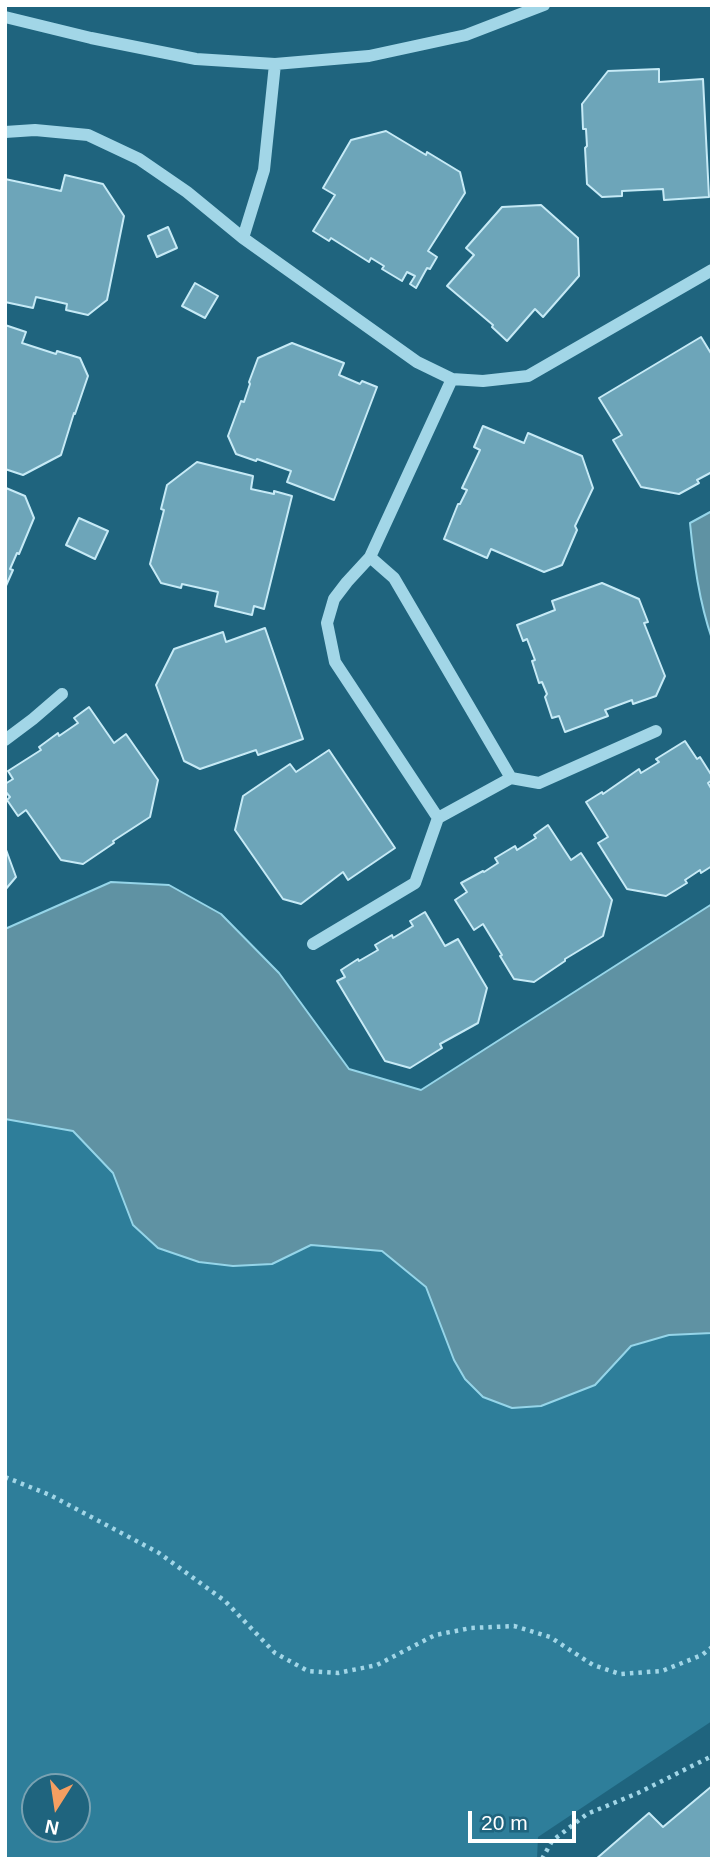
<!DOCTYPE html>
<style>
body{margin:0}
#map{position:relative;width:717px;height:1864px;overflow:hidden;background:#1f647e;font-family:Helvetica,sans-serif}
canvas{display:block}
.frame{position:absolute;inset:0;border:7px solid #fff;pointer-events:none}
.north{position:absolute;left:21px;top:1773px;width:70px;height:70px;box-sizing:border-box;background:#1f647e;border:2px solid #79a2b2;border-radius:50%;rotate:192deg;font-size:19px;font-weight:700;line-height:28px;text-align:center;color:#fff}
.north::after{content:'';display:block;margin:auto;width:24px;height:32px;background:#f69f61;clip-path:polygon(50% 0,100% 100%,50% 72%,0 100%)}
.scale{position:absolute;left:468px;top:1811px;width:108px;height:32px;box-sizing:border-box;border:4px solid #fff;border-top:0;padding-left:9px;font-size:21px;line-height:24px;white-space:nowrap;color:#fff;-webkit-text-stroke:5px #1f647e;paint-order:stroke}
</style>
<div id="map">
<canvas width="717" height="1864"></canvas>
<div class="frame"></div>
<div class="north">N</div>
<div class="scale">20 m</div>
</div>
<script>
const g = document.querySelector('canvas').getContext('2d');
g.lineJoin = 'round';
function fill(path, color) { g.fillStyle = color; g.fill(path, 'evenodd'); }
function strokePath(path, color, width, dash) { g.strokeStyle = color; g.lineWidth = width; g.lineCap = dash ? 'butt' : 'round'; g.setLineDash(dash || []); g.stroke(path); }
fill(new Path2D(`
 M 5,1119 L 73,1131 L 113,1173 L 133,1225 L 158,1248 L 199,1262 L 272,1264 L 311,1245 L 382,1251 L 426,1287 L 454,1360 L 465,1379 L 595,1385 L 631,1347 L 669,1335 L 712,1333 L 712,1721 L 538,1837 L 537,1859 L 5,1859 ZM 35,1787 L 77,1787 L 77,1829 L 35,1829 Z`), '#2e7e9a');
const water = new Path2D(`
 M 712,511 L 712,639 C 699,601 694,563 690,523 Z
 M 111,882 L 169,885 L 221,914 L 279,973 L 349,1069 L 421,1090 L 712,904 L 712,1333 L 669,1335 L 631,1346 L 595,1385 L 541,1406 L 512,1408 L 483,1397 L 465,1379 L 454,1360 L 426,1287 L 382,1251 L 311,1245 L 272,1264 L 233,1266 L 199,1262 L 158,1248 L 133,1225 L 113,1173 L 73,1131 L 5,1119 L 5,929 Z`);
fill(water, '#5f92a3');
strokePath(water, '#95d5e9', 2);
const building = new Path2D(`
 M 659,69 L 659,82 L 703,79 L 709,197 L 664,200 L 663,189 L 622,191 L 622,196 L 602,197 L 587,184 L 585,148 L 587,146 L 586,129 L 583,129 L 582,104 L 608,71 Z
 M 386,131 L 426,155 L 427,152 L 460,172 L 465,193 L 428,251 L 437,257 L 430,269 L 427,268 L 416,288 L 410,284 L 415,276 L 407,272 L 402,281 L 382,269 L 384,266 L 371,258 L 369,262 L 331,238 L 329,241 L 313,231 L 335,195 L 323,188 L 351,140 Z
 M 65,175 L 103,184 L 124,216 L 107,300 L 88,315 L 66,310 L 67,304 L 36,297 L 33,308 L 5,302 L 5,179 L 61,191 Z
 M 541,205 L 578,238 L 579,276 L 543,317 L 535,309 L 507,341 L 492,327 L 493,325 L 447,286 L 474,255 L 466,248 L 502,207 Z
 M 168,227 L 177,248 L 157,257 L 148,236 Z
 M 195,283 L 218,296 L 205,318 L 182,306 Z
 M 5,325 L 26,332 L 22,343 L 56,354 L 57,351 L 80,358 L 88,376 L 75,414 L 74,413 L 61,455 L 23,475 L 5,469 Z
 M 701,337 L 712,355 L 712,472 L 697,480 L 699,483 L 679,494 L 641,487 L 613,440 L 622,435 L 599,398 Z
 M 292,343 L 344,363 L 339,375 L 360,384 L 362,381 L 377,387 L 334,500 L 287,482 L 291,471 L 257,459 L 256,461 L 236,454 L 228,436 L 241,401 L 244,402 L 250,384 L 249,382 L 258,358 Z
 M 483,426 L 524,443 L 528,433 L 582,456 L 593,488 L 575,526 L 577,530 L 562,565 L 544,572 L 491,549 L 487,558 L 444,539 L 458,504 L 460,504 L 467,490 L 462,488 L 480,450 L 474,447 Z
 M 197,462 L 253,476 L 251,489 L 274,494 L 274,491 L 292,496 L 264,609 L 254,606 L 252,615 L 215,606 L 218,592 L 182,584 L 181,588 L 161,583 L 150,564 L 164,510 L 161,509 L 167,485 Z
 M 6,488 L 25,496 L 34,518 L 19,554 L 17,553 L 10,569 L 13,570 L 5,588 Z
 M 79,518 L 108,531 L 95,559 L 66,545 Z
 M 602,583 L 639,599 L 648,622 L 644,623 L 665,676 L 656,696 L 633,704 L 632,700 L 605,710 L 608,716 L 565,732 L 559,716 L 552,718 L 545,697 L 547,694 L 542,682 L 539,683 L 532,661 L 535,660 L 527,639 L 523,641 L 517,625 L 555,610 L 552,601 Z
 M 265,628 L 303,739 L 258,755 L 256,750 L 200,769 L 184,761 L 156,685 L 174,649 L 223,632 L 226,642 Z
 M 89,707 L 114,743 L 126,734 L 158,780 L 150,817 L 113,841 L 114,843 L 83,864 L 61,860 L 26,810 L 18,816 L 7,800 L 10,797 L 5,791 L 5,784 L 13,779 L 8,771 L 41,750 L 39,747 L 58,733 L 59,736 L 78,723 L 74,718 Z
 M 685,741 L 697,759 L 700,757 L 712,776 L 712,780 L 708,783 L 712,790 L 712,866 L 701,873 L 700,870 L 685,880 L 687,883 L 666,896 L 627,889 L 598,843 L 608,837 L 586,802 L 602,792 L 603,794 L 639,769 L 641,773 L 659,762 L 656,759 Z
 M 329,750 L 395,848 L 348,880 L 343,872 L 301,904 L 283,899 L 235,830 L 243,796 L 290,764 L 296,772 Z
 M 548,825 L 571,860 L 581,853 L 612,900 L 603,936 L 565,959 L 565,961 L 534,982 L 514,979 L 500,956 L 502,955 L 483,924 L 474,930 L 455,900 L 467,892 L 461,883 L 483,871 L 484,872 L 498,863 L 495,858 L 515,846 L 517,850 L 536,838 L 534,835 Z
 M 5,847 L 16,877 L 5,890 Z
 M 425,912 L 445,946 L 458,939 L 487,988 L 478,1023 L 440,1044 L 442,1048 L 410,1068 L 385,1061 L 337,981 L 345,977 L 341,970 L 358,959 L 359,961 L 378,950 L 375,945 L 392,935 L 393,938 L 413,926 L 410,921 Z
 M 712,1786 L 712,1859 L 596,1859 L 649,1813 L 663,1827 Z`);
fill(building, '#6da5b9');
strokePath(building, '#c6eaf6', 2);
strokePath(new Path2D(`
 M 5,1477 L 50,1495 L 159,1553 L 225,1601 L 275,1653 L 308,1671 L 338,1673 L 377,1665 L 435,1635 L 471,1628 L 514,1626 L 550,1637 L 593,1665 L 620,1674 L 662,1671 L 702,1655 L 712,1647
 M 542,1859 L 552,1841 L 587,1814 L 638,1793 L 712,1756`), '#a2d6e7', 4.5, [3.5, 5]);
strokePath(new Path2D(`
 M 5,17 L 91,38 L 196,59 L 275,64 L 369,56 L 466,35 L 544,5
 M 5,132 L 35,130 L 88,135 L 139,159 L 187,192 L 243,238 L 417,362 L 452,379 L 483,381 L 528,376 L 712,270
 M 243,238 L 264,170 L 275,64
 M 370,557 L 394,578 L 511,778
 M 5,740 L 33,719 L 62,694
 M 438,818 L 335,662 L 327,623 L 334,599 L 347,582 L 370,557 L 452,379
 M 313,944 L 415,883 L 438,818 L 511,778 L 539,783 L 656,731`), '#a2d6e7', 12);
</script>
